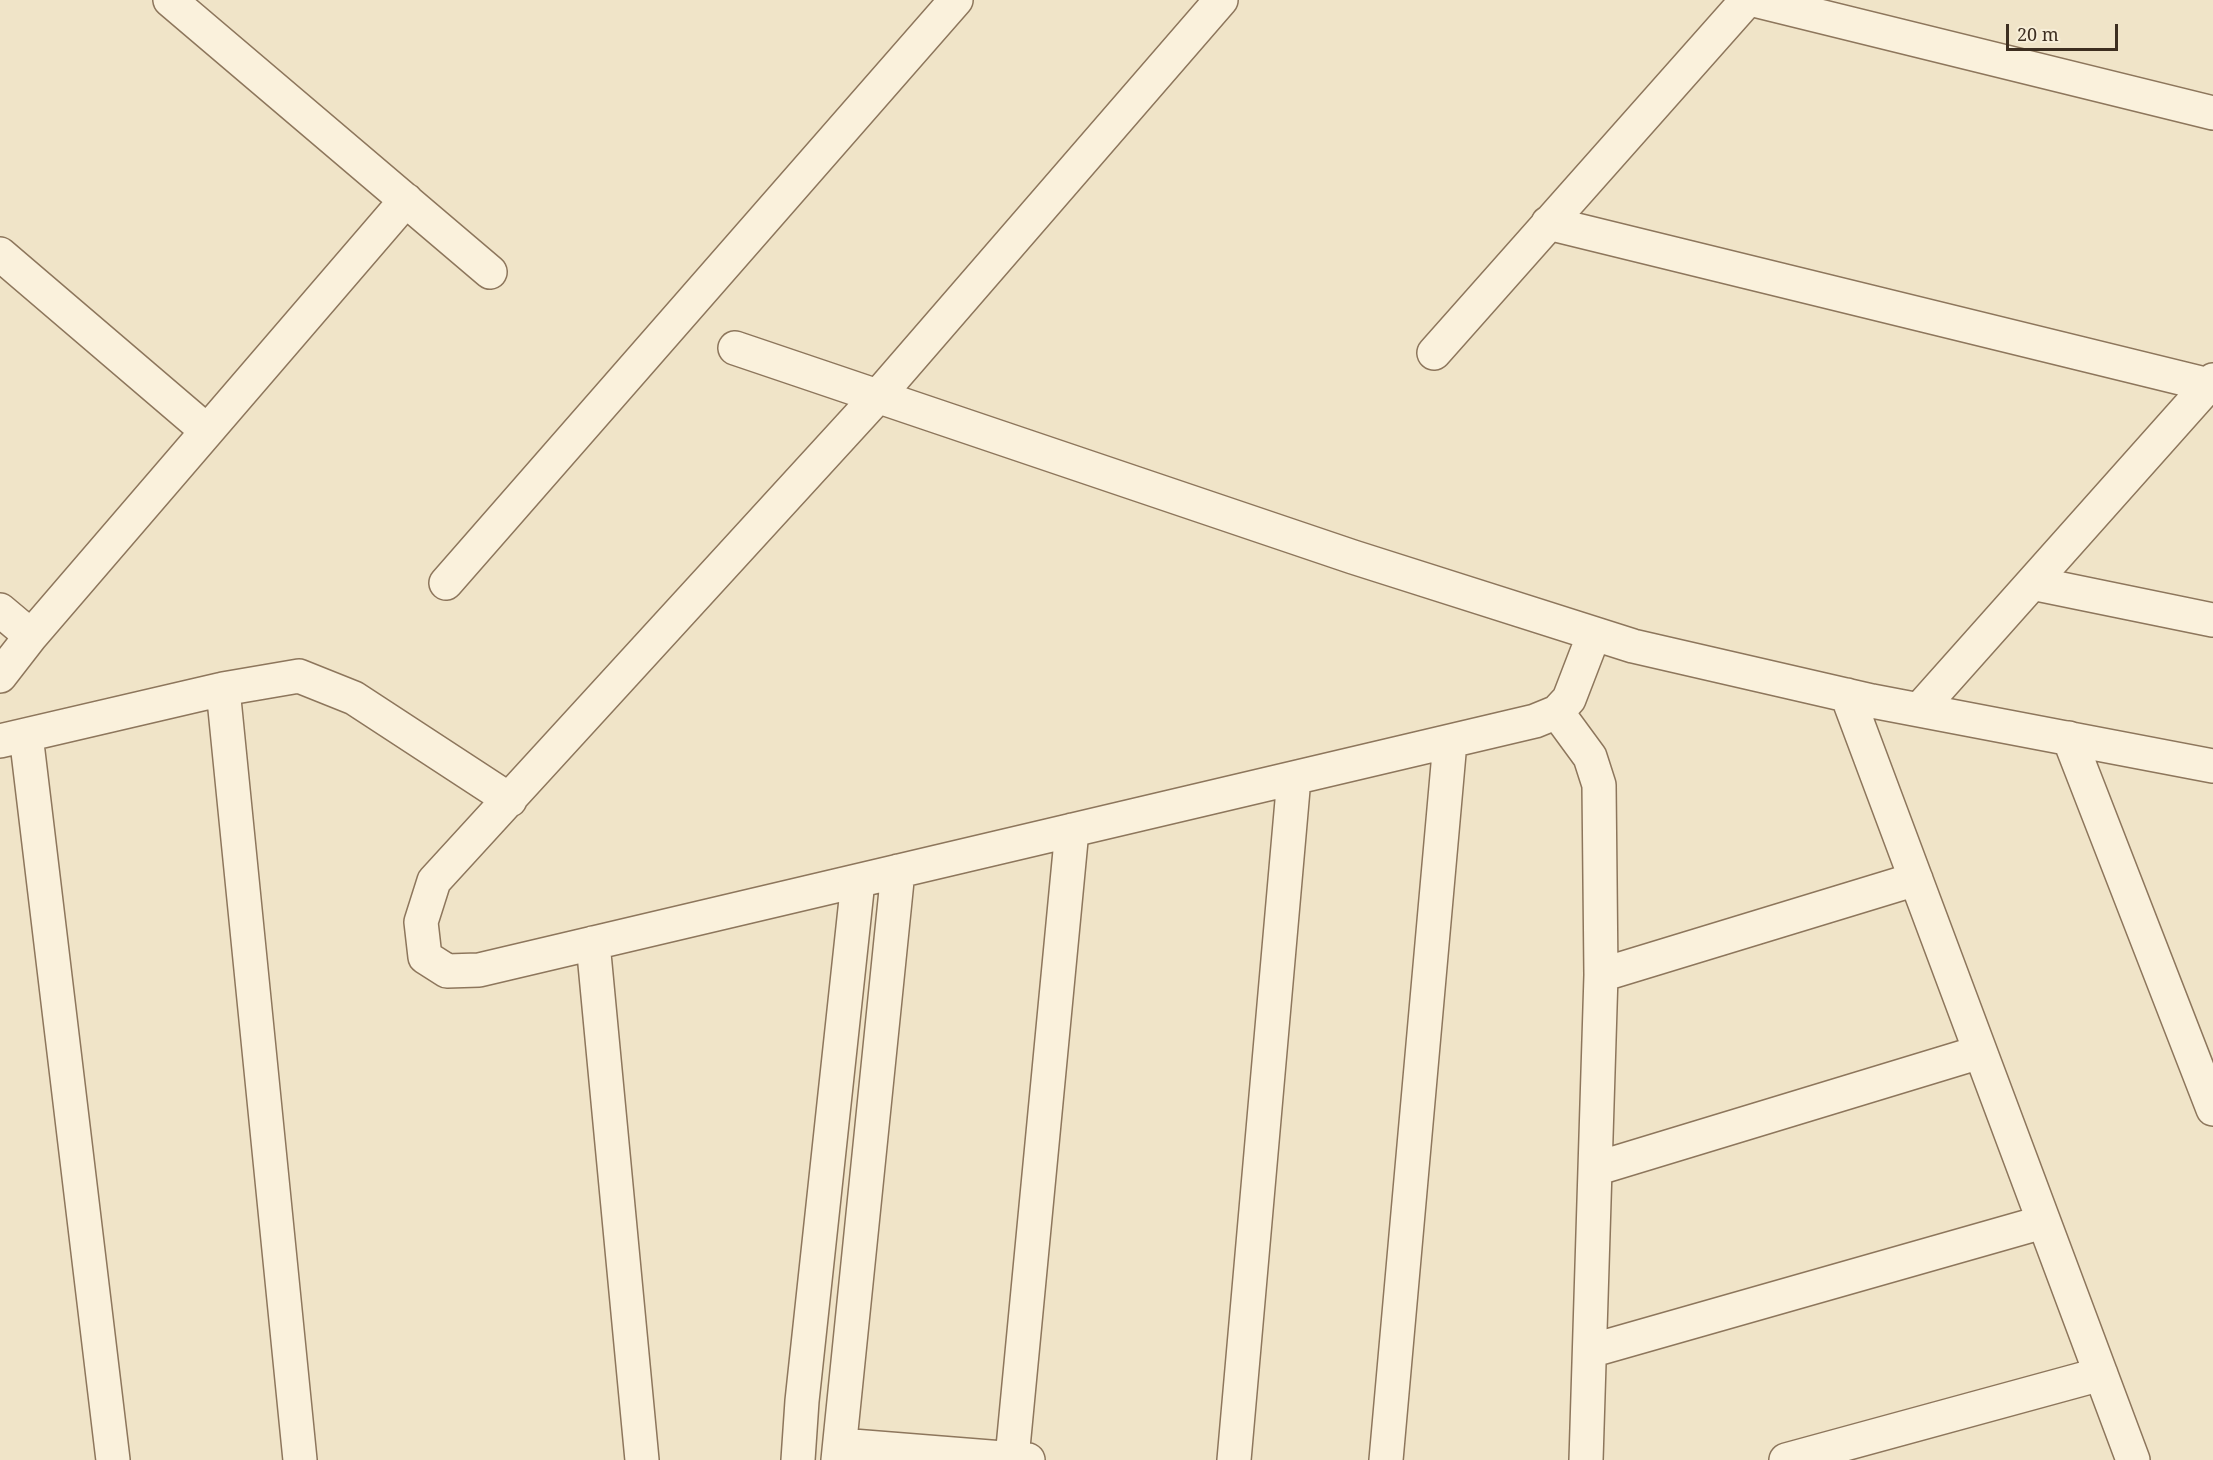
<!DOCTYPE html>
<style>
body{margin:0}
#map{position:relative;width:2213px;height:1460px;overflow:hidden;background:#f0e4c8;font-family:"Noto Serif",serif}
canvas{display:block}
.scale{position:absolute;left:2006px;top:24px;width:112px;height:27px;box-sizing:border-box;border:3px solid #3d2e20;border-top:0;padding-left:8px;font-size:18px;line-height:21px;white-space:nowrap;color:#3d2e20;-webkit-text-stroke:4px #f7eed8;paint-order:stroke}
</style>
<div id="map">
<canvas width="2213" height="1460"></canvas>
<div class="scale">20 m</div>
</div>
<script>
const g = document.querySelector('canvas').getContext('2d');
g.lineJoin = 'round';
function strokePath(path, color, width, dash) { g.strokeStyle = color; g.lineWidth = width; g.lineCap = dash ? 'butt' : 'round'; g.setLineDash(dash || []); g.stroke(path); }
const minor = new Path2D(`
 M 170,0 L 490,272
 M 1221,0 L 878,396 L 434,881 L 421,922 L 425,957 L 447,971 L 479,970 L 1535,721 L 1557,712 L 1569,699 L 1594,634
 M 1754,0 L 2213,113
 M 1548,223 L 2209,385
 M 0,254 L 207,431
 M 735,348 L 1353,557 L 1633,646 L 1872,701 L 2213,766
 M 1434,353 L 1747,0
 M 446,583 L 956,0
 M 2032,583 L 2213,620
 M 0,610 L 31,636
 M 0,676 L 31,636 L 406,200
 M 223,689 L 300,1460
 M 1847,695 L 2133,1460
 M 1919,710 L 2213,380
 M 1557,712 L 1590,757 L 1599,785 L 1601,975 L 1586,1460
 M 26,735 L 113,1460
 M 2069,738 L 2213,1109
 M 0,741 L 223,689 L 299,676 L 354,698 L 510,800
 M 593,943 L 642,1460
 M 1601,975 L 1916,879
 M 1595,1169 L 1980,1052
 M 1590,1351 L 2043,1222
 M 840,1445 L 1028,1460
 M 1012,1458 L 1072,830
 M 798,1460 L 802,1401 L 858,881
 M 838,1460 L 898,871
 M 1234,1460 L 1294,778
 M 1386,1460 L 1450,742
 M 1786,1460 L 2101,1374`);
strokePath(minor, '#8d765c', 36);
strokePath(minor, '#faf1dc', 33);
</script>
